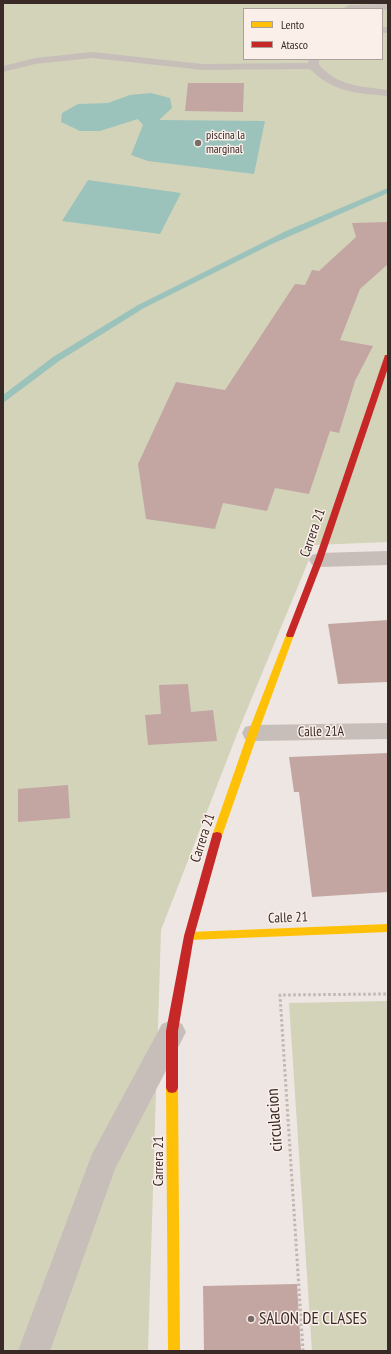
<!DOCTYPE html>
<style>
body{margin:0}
#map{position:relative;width:391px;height:1354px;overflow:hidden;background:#eee6e2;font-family:"PT Sans Narrow",sans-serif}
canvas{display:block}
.frame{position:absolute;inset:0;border:4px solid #392a28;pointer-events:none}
.legend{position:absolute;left:243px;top:8px;width:140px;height:52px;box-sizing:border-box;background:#fbefe9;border:1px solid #ada09c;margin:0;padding:5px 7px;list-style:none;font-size:12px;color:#392a28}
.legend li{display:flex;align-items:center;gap:8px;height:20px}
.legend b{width:20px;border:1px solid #ada09c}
</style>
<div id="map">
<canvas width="391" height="1354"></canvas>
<div class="frame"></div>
<ul class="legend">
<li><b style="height:5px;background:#ffc107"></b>Lento</li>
<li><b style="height:5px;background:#c62828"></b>Atasco</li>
</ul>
</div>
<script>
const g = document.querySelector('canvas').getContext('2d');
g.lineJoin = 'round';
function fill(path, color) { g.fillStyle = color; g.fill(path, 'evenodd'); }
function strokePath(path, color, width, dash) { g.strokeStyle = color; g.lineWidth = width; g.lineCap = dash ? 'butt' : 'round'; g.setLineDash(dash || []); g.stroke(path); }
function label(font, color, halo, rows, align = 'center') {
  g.font = font + ' "PT Sans Narrow",sans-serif'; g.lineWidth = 3; g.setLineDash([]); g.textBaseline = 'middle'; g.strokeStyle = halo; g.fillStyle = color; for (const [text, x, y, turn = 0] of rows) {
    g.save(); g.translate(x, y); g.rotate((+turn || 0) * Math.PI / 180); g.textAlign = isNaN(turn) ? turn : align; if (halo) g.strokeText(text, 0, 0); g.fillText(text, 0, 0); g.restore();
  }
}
fill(new Path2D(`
 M 3,3 L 388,3 L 388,542 L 315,545 L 239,729 L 161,930 L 148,1351 L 3,1351 ZM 244,9 L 382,9 L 382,59 L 244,59 Z
 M 388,1001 L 388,1351 L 312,1351 L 289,1003 Z`), '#d3d3ba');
fill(new Path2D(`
 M 151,93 L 170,98 L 172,108 L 159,120 L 265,121 L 254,174 L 148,161 L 131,155 L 143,125 L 138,119 L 100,131 L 80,131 L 61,122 L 62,113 L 78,104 L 108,103 L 130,95 Z
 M 88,180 L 181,193 L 160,234 L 62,221 Z`), '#9bc3bc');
fill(new Path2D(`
 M 388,188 L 388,193 L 272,244 L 144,308 L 59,361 L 3,403 L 3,395 L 53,357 L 138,305 L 286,231 Z`), '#9bc3bc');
fill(new Path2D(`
 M 188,83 L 244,83 L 243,112 L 185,111 Z
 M 388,222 L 388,264 L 360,289 L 340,340 L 373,346 L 355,381 L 339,433 L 330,431 L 309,494 L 275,488 L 267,511 L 223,503 L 215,529 L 146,519 L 138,464 L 176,382 L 225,390 L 295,284 L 305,285 L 312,270 L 319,271 L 356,237 L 352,223 Z
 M 388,620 L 388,682 L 338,684 L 328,624 Z
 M 188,684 L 191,712 L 213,710 L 217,741 L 148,745 L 145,715 L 161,714 L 159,685 Z
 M 388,753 L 388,892 L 312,897 L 299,792 L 294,792 L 289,757 Z
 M 68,785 L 70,818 L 18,822 L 18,789 Z
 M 297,1284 L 301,1351 L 204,1351 L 203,1286 Z`), '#c3a6a2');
strokePath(new Path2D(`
 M 303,1351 L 280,995 L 388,994`), '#c0b6b2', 3, [2.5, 2.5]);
fill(new Path2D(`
 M 388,4 L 388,10 L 344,8 L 349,5 Z
 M 382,27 L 388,27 L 388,33 L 382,33 Z
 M 92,52 L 203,64 L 308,63 L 309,59 L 319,59 L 319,65 C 340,87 360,86 388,90 L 388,96 C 357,93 334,93 310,69 L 203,70 L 92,58 L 35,64 L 3,72 L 3,66 L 35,58 Z`), '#c7beba');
fill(new Path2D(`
 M 388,551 L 388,565 L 319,567 L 312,565 L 309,560 L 312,555 L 319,553 Z
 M 388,723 L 388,739 L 253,741 L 245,739 L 242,733 L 245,727 L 253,725 Z
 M 172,1020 L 182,1024 L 186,1032 L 115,1169 L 50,1351 L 18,1351 L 92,1154 L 162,1024 Z`), '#c7beba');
fill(new Path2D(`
 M 290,632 L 294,635 L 258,733 L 222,836 L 221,839 L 217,840 L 213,839 L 212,836 L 248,733 L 286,635 Z
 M 388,924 L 388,932 L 189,940 L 185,939 L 184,936 L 185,933 L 189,932 Z
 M 172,1083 L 176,1084 L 178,1088 L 180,1351 L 168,1351 L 166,1088 L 168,1084 Z`), '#ffc107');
fill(new Path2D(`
 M 385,355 L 388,355 L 388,368 L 323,560 L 294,635 L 293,637 L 287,637 L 286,635 L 315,560 Z
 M 217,832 L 221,833 L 222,836 L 194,936 L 178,1031 L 178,1088 L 176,1092 L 172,1093 L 168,1092 L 166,1088 L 166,1031 L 184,936 L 212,836 L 213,833 Z`), '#c62828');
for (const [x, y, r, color] of [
 [198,143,4,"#786c69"],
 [251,1319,4,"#786c69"]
]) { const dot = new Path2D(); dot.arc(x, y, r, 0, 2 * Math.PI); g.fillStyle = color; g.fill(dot); strokePath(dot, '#fbefe9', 1.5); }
label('12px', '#392a28', '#fbefe9', [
 ["piscina la",206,136],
 ["marginal",206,150]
], 'left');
label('14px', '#392a28', '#fbefe9', [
 ["Carrera 21",313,533,-71],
 ["Calle 21A",321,732,-1],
 ["Carrera 21",203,838,-72],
 ["Calle 21",288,918,-2],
 ["Carrera 21",159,1161,-90]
]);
label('17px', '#392a28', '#fbefe9', [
 ["circulacion",275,1120,-94]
]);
label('17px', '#392a28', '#fbefe9', [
 ["SALON DE CLASES",259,1319]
], 'left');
</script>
